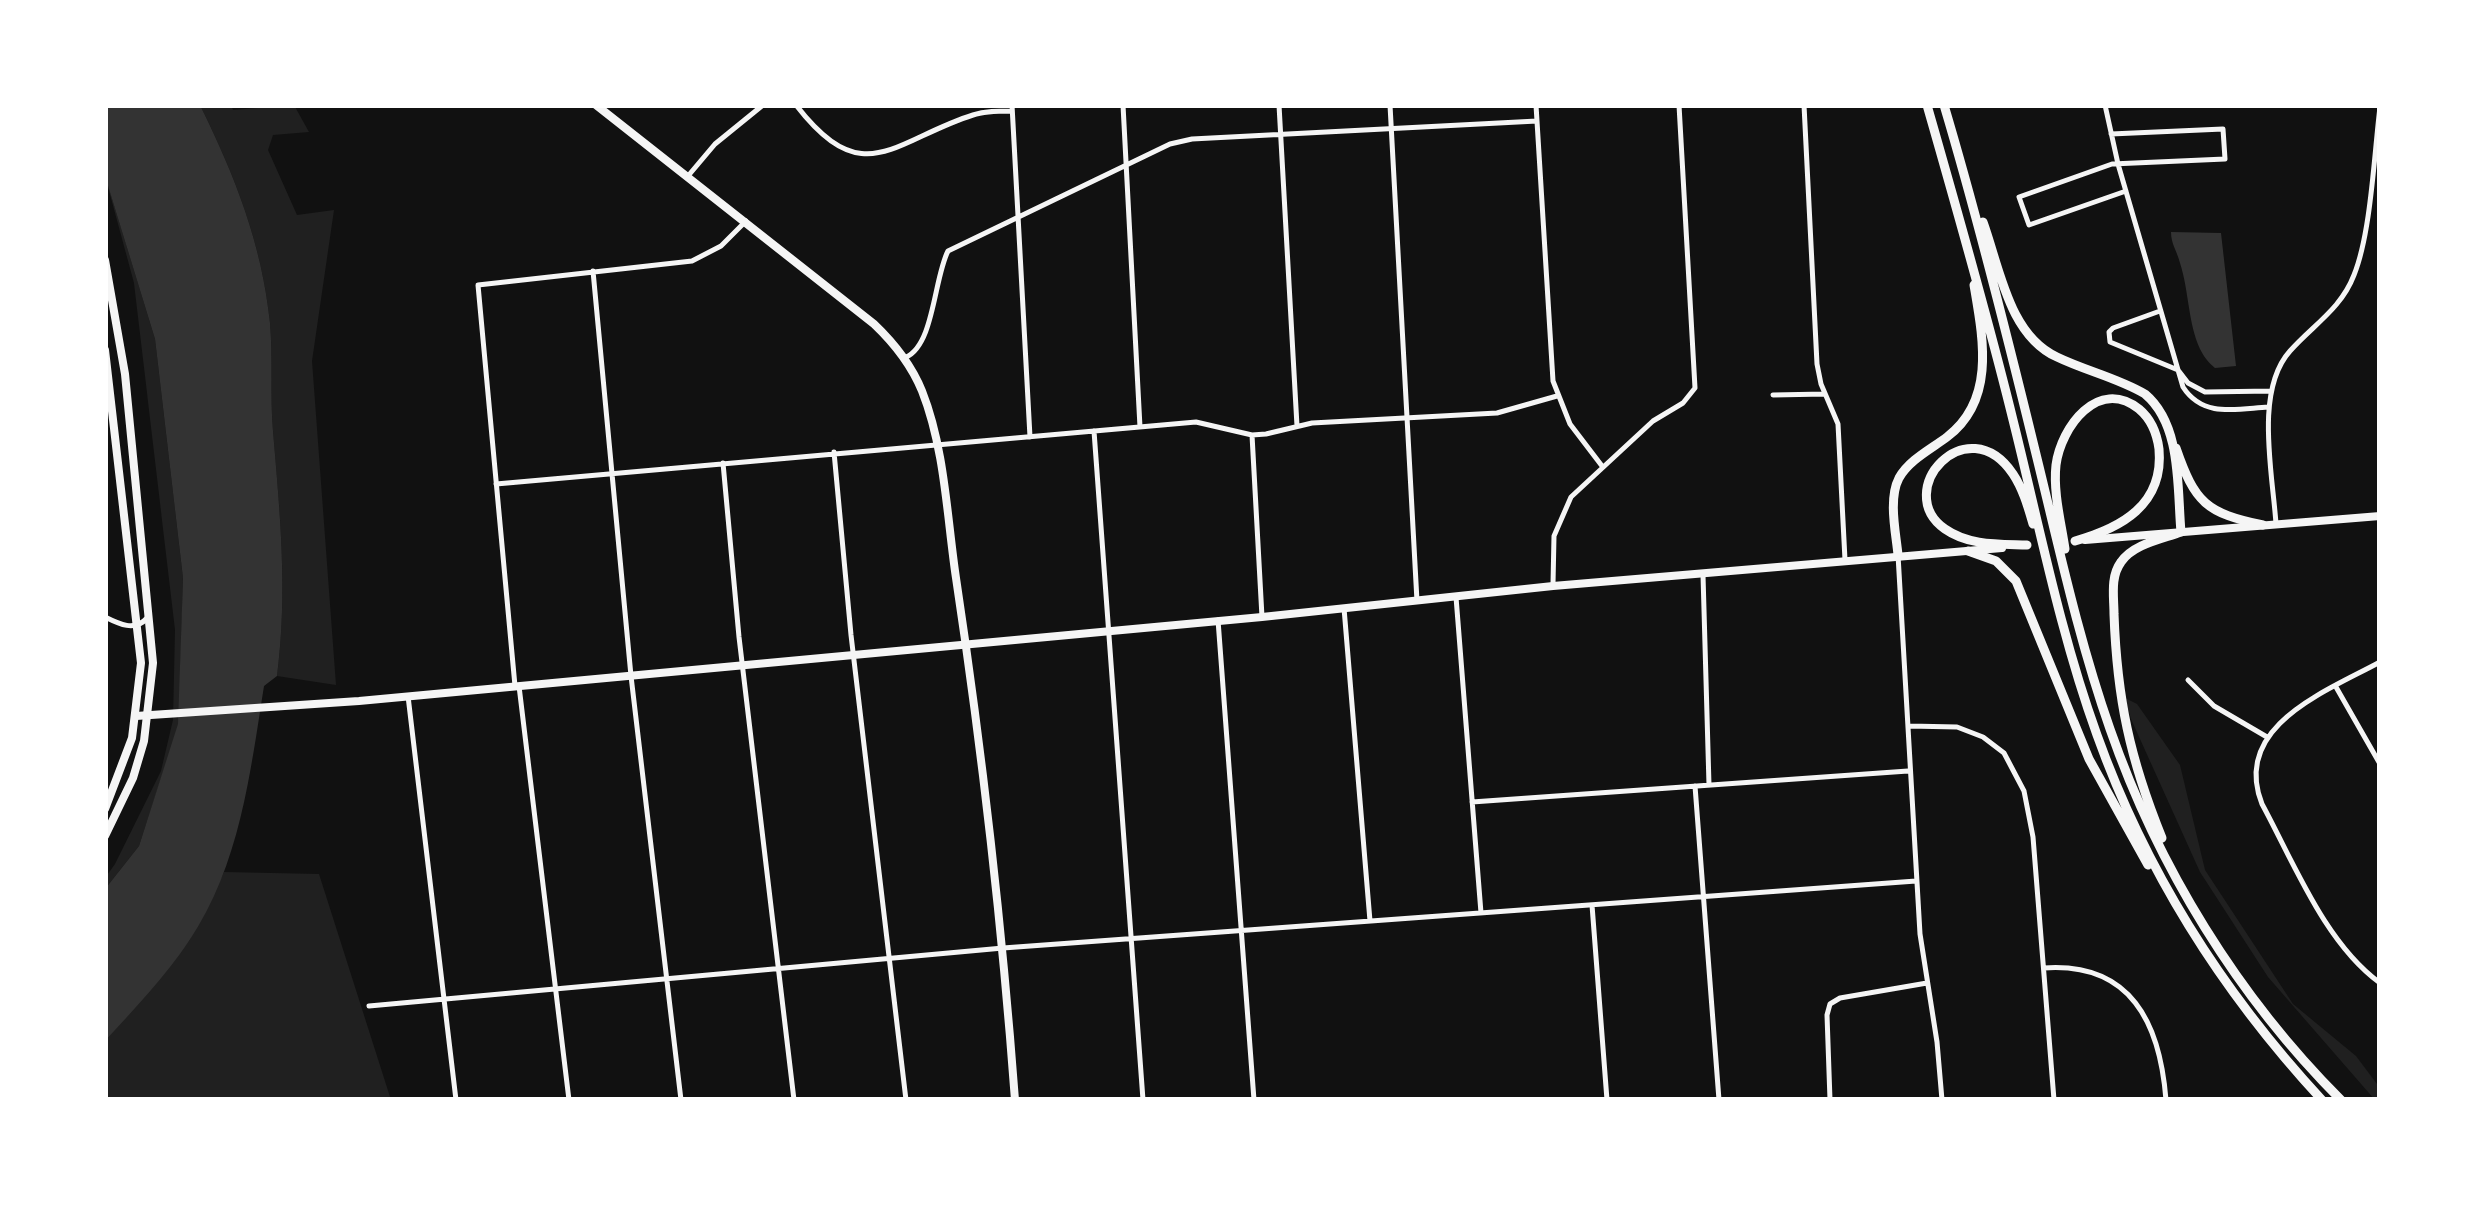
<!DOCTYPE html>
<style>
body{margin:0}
#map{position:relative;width:2485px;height:1205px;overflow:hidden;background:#111;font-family:"Exo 2",sans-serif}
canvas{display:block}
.frame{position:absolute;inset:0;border:108px solid #fff;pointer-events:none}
</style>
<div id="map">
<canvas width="2485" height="1205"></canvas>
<div class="frame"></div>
</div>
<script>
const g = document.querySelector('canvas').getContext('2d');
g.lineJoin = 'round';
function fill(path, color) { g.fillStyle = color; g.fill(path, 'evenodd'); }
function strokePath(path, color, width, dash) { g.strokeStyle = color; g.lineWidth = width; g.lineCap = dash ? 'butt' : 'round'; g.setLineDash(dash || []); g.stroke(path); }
fill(new Path2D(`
 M 200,105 L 231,105 L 233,110 L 294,105 L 309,132 L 273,135 L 268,150 L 297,215 L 334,210 L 312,361 L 336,685 L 277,676 C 288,592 280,514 273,431 C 270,395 273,359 270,323 C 262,244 235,176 200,105 Z
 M 105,176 L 111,195 L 155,339 L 183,578 L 179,724 L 139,846 L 105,889 L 105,878 L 115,864 L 161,771 L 173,720 L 175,630 L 134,283 Z
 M 2125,698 L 2137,704 L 2180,765 L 2205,870 L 2293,1004 L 2356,1056 L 2380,1088 L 2380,1100 L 2375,1100 L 2268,977 L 2200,872 L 2131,719 Z
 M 224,872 L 319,874 L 391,1100 L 105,1100 L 105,1041 L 189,941 Z`), '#202020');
fill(new Path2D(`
 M 105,105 L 200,105 C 235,176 262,244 270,323 C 273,359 270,395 273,431 C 280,514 288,592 277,676 L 264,686 C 250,774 240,865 189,941 C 165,977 134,1009 105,1041 L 105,889 L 139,846 L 178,724 L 183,578 L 155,339 L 105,176 Z
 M 2171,232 L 2221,233 L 2236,366 L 2215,368 C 2208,362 2204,357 2200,349 C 2188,323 2189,291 2180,263 C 2177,251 2171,244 2171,232 Z`), '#333');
strokePath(new Path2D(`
 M 796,105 C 864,193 894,140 973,115 C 985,111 998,111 1011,111
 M 1012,105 L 1030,437
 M 1123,105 L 1140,427
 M 1279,105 L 1297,426
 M 1390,105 L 1417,601
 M 1536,105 L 1553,381 L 1570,424 L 1602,466
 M 1804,105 L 1817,364 L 1821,384 L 1838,424 L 1845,560
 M 2105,105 L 2118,164 L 2183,387 C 2203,418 2236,409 2268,407
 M 2111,134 L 2223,129 L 2225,159 L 2112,164 L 2019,197 L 2029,225 L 2126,191
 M 688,176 L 715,144 L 763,105
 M 593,271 L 631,676 L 681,1100
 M 2160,311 L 2113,328 L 2109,332 L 2110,342 L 2178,370 L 2188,383 L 2205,392 L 2271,391
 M 906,357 C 934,345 934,278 948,251 L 1170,144 L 1192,139 L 1537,121
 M 1773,395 L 1825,394
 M 1094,431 L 1143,1100
 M 1252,435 L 1262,617
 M 834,452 L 851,635 L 906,1100
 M 723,463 L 739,637 L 794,1100
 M 496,484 L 1196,422 L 1252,435 L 1266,434 L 1312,423 L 1497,413 L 1557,396
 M 2276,524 C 2273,475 2254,391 2290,351 C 2313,325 2341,309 2354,275 C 2371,233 2374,155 2380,107
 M 1898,555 L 1920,934 L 1937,1042 L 1942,1100
 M 1703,575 L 1709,785
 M 1553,584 L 1554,536 L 1571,497 L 1653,421 L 1683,403 L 1695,388 L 1679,105
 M 1456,597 L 1481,913
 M 1344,608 L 1370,921
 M 105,617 C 119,624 135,632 147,618
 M 1218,620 L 1254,1100
 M 2380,662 C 2327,691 2231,726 2262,804 C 2294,863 2325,943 2380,983
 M 2188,680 L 2214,706 L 2267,737
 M 515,686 L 478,285 L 692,261 L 721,246 L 746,221
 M 519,686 L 569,1100
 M 2336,687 L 2380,764
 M 408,696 L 456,1100
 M 1909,726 L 1957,727 L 1983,737 L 2004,753 L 2024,791 L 2033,837 L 2054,1100
 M 1695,786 L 1719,1100
 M 1472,802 L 1908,771
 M 1592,905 L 1607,1100
 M 2044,968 C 2131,962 2160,1023 2166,1100
 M 369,1006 L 1003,948 L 1916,881
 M 1830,1100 L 1827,1015 L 1830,1004 L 1840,998 L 1927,983`), '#f5f5f5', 5);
strokePath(new Path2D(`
 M 2085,540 L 2380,516
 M 136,716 L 359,701 L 1262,617 L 1553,586 L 2002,548`), '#f5f5f5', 8);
strokePath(new Path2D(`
 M 596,105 L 874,324 C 895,344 911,364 922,391 C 945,449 947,518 956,578 C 982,751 1002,925 1015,1100
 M 105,260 L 125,374 L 153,663 L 144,741 L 133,778 L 105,836
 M 105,350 L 141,663 L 132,738 L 105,809`), '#f5f5f5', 8);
strokePath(new Path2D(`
 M 1927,105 C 1957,210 1987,314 2013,420 C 2039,524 2060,633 2097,735 C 2146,872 2223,993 2322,1100
 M 1944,105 C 1978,219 2007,335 2035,450 C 2058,543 2078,638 2110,729 C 2158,867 2238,997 2341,1100
 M 1983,222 C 2000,269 2009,335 2057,357 C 2086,371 2118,378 2145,394 C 2182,425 2177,487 2181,532 C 2162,539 2133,544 2121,562 C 2110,577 2114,597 2114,614 C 2117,699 2130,759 2162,838
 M 2176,448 C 2195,503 2206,513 2263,525
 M 2027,545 C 2000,544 1969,546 1945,529 C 1891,491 1967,406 2013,474 C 2023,489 2028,507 2033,524
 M 2065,549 C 2061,522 2053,492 2056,465 C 2061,427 2098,377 2139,409 C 2151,419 2157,434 2159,449 C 2164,505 2121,528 2075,541
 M 1968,551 L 1996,561 L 2016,581 L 2089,759 L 2148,865
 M 1898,555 C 1896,533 1888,499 1899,478 C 1909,460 1931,449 1947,437 C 1996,400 1983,338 1974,285`), '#f5f5f5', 9);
</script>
